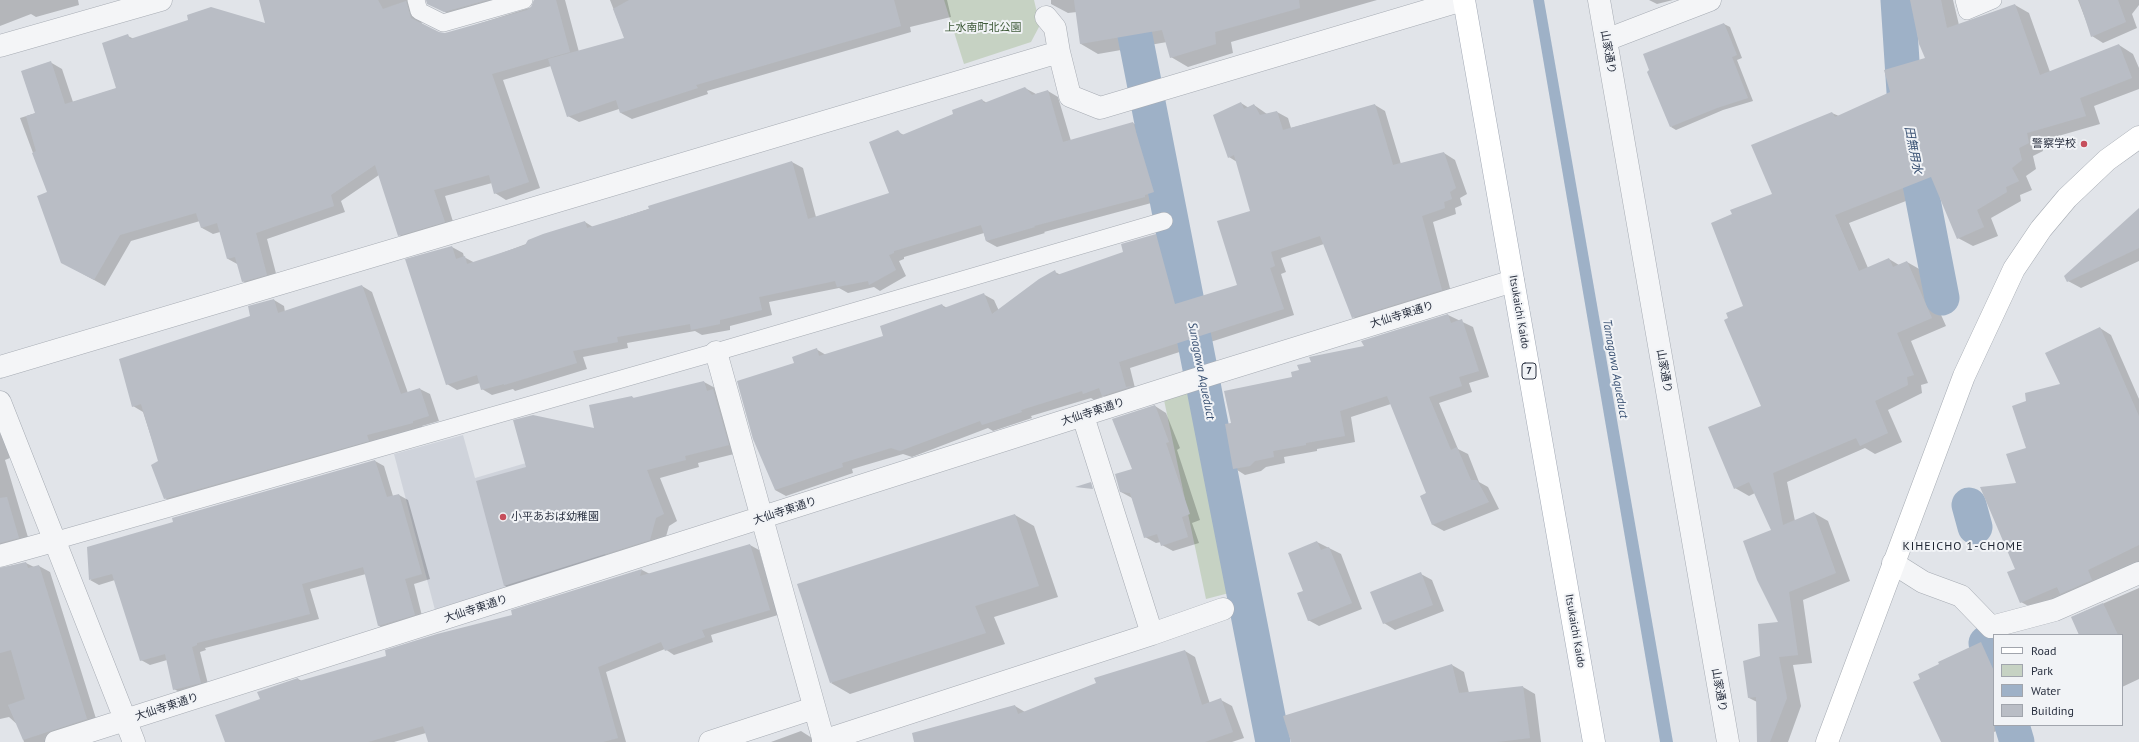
<!DOCTYPE html>
<meta charset="utf-8">
<style>
body{margin:0}
#map{position:relative;width:2139px;height:742px;overflow:hidden;background:#e1e4e9;font-family:"PT Sans",sans-serif}
canvas{display:block}
.legend{position:absolute;left:1993px;top:634px;width:130px;height:92px;box-sizing:border-box;background:#f1f3f6;border:1px solid #a1a5ad;margin:0;padding:5px 7px;list-style:none;font-size:12px;color:#2a3140}
.legend li{display:flex;align-items:center;gap:8px;height:20px}
.legend b{width:20px;border:1px solid #a1a5ad}
</style>
<div id="map">
<canvas width="2139" height="742"></canvas>
<ul class="legend">
<li><b style="height:5px;background:#fff"></b>Road</li>
<li><b style="height:11px;background:#c6d2c3"></b>Park</li>
<li><b style="height:11px;background:#9eb1c7"></b>Water</li>
<li><b style="height:11px;background:#b9bdc5"></b>Building</li>
</ul>
</div>
<script>
const g = document.querySelector('canvas').getContext('2d');
g.lineJoin = 'round';
function fill(path, color) { g.fillStyle = color; g.fill(path, 'evenodd'); }
function strokePath(path, color, width, dash) { g.strokeStyle = color; g.lineWidth = width; g.lineCap = dash ? 'butt' : 'round'; g.setLineDash(dash || []); g.stroke(path); }
function label(font, color, halo, rows, align = 'center') {
  g.font = font + ' "PT Sans","Noto Sans JP",sans-serif'; g.lineWidth = 4; g.setLineDash([]); g.textBaseline = 'middle'; g.strokeStyle = halo; g.fillStyle = color; for (const [text, x, y, turn = 0] of rows) {
    g.save(); g.translate(x, y); g.rotate((+turn || 0) * Math.PI / 180); g.textAlign = isNaN(turn) ? turn : align; if (halo) g.strokeText(text, 0, 0); g.fillText(text, 0, 0); g.restore();
  }
}
fill(new Path2D(`
 M 463,435 L 475,478 L 577,448 L 606,557 L 435,610 L 394,454 Z`), '#cfd3db');
fill(new Path2D(`
 M 944,0 L 1034,0 L 1040,25 L 1031,42 L 964,64 Z
 M 1193,389 L 1233,592 L 1206,599 L 1164,400 Z`), '#c6d2c3');
fill(new Path2D(`
 M 1533,0 L 1544,0 L 1673,742 L 1660,742 Z`), '#9eb1c7');
fill(new Path2D(`
 M 0,0 L 78,0 L 79,5 L 36,17 L 31,14 L 0,26 Z
 M 260,0 L 421,0 L 417,4 L 422,24 L 439,33 L 446,34 L 532,7 L 534,0 L 565,0 L 579,52 L 625,39 L 610,0 L 947,0 L 951,17 L 910,27 L 911,32 L 707,91 L 708,94 L 632,119 L 621,113 L 619,109 L 579,122 L 568,116 L 551,66 L 503,80 L 540,188 L 506,200 L 495,193 L 492,183 L 445,196 L 455,228 L 410,241 L 399,235 L 379,175 L 341,201 L 345,212 L 267,239 L 278,281 L 254,288 L 243,281 L 239,265 L 228,259 L 220,232 L 213,234 L 202,228 L 200,221 L 131,241 L 105,286 L 74,269 L 48,193 L 20,118 L 36,113 L 50,62 L 62,69 L 73,102 L 118,88 L 128,36 L 134,39 L 267,25 Z
 M 427,0 L 523,0 L 456,18 L 428,3 Z
 M 1051,0 L 1377,0 L 1231,42 L 1233,53 L 1188,67 L 1171,57 L 1167,42 L 1098,54 L 1081,44 L 1077,12 L 1068,13 L 1051,4 Z
 M 1649,0 L 1673,0 L 1657,4 Z
 M 1911,0 L 1953,0 L 1959,25 L 2015,5 L 2029,13 L 2050,72 L 2119,45 L 2133,54 L 2139,68 L 2139,89 L 2094,106 L 2100,124 L 2041,141 L 2043,151 L 2033,156 L 2036,169 L 2026,176 L 2032,190 L 2020,195 L 2021,201 L 1991,218 L 1998,236 L 1973,246 L 1958,238 L 1937,189 L 1849,223 L 1868,268 L 1889,259 L 1899,265 L 1907,262 L 1921,270 L 1946,326 L 1911,341 L 1928,383 L 1921,385 L 1922,393 L 1888,410 L 1902,442 L 1875,454 L 1865,448 L 1787,482 L 1795,521 L 1814,513 L 1828,521 L 1850,581 L 1803,600 L 1812,663 L 1793,665 L 1801,706 L 1788,742 L 1758,742 L 1757,702 L 1749,698 L 1761,657 L 1779,622 L 1772,530 L 1755,493 L 1749,496 L 1735,488 L 1763,407 L 1744,307 L 1733,215 L 1773,194 L 1832,113 L 1839,116 L 1891,93 L 1926,59 Z
 M 2078,0 L 2139,0 L 2139,5 L 2132,14 L 2137,28 L 2103,43 L 2092,36 Z
 M 1724,24 L 1730,27 L 1742,58 L 1737,60 L 1753,101 L 1723,110 L 1676,130 L 1671,127 Z
 M 1025,88 L 1036,94 L 1048,91 L 1058,97 L 1071,141 L 1133,123 L 1144,129 L 1164,198 L 1155,200 L 1155,202 L 1044,232 L 1045,233 L 997,247 L 986,241 L 984,233 L 904,257 L 904,259 L 899,261 L 906,276 L 880,291 L 874,287 L 848,293 L 839,288 L 769,302 L 772,315 L 730,326 L 730,330 L 702,335 L 695,331 L 627,343 L 628,348 L 583,357 L 587,369 L 515,391 L 513,389 L 492,395 L 482,389 L 480,383 L 457,390 L 447,384 L 452,247 L 463,253 L 464,257 L 475,263 L 585,222 L 593,227 L 792,162 L 803,168 L 816,217 L 890,194 L 898,132 L 904,135 L 955,114 L 982,100 L 987,103 Z
 M 1241,103 L 1249,108 L 1254,105 L 1267,114 L 1277,112 L 1288,118 L 1291,128 L 1375,105 L 1385,111 L 1401,164 L 1444,153 L 1455,160 L 1467,194 L 1460,198 L 1462,205 L 1455,208 L 1456,214 L 1433,222 L 1452,296 L 1364,323 L 1353,317 L 1324,244 L 1281,258 L 1286,272 L 1281,274 L 1294,315 L 1130,368 L 1135,388 L 1114,401 L 1104,396 L 1094,400 L 1091,398 L 1031,416 L 1032,418 L 993,431 L 988,428 L 912,457 L 903,454 L 852,469 L 853,473 L 786,496 L 775,490 L 795,363 L 816,349 L 826,355 L 884,337 L 942,305 L 947,308 L 983,294 L 994,300 L 999,311 L 1055,272 L 1061,275 L 1125,253 L 1156,235 L 1167,241 L 1184,303 L 1239,285 L 1251,212 L 1237,162 L 1229,157 Z
 M 2139,210 L 2139,261 L 2081,288 L 2068,281 Z
 M 362,286 L 372,292 L 408,393 L 420,389 L 430,394 L 439,421 L 422,426 L 423,428 L 175,504 L 165,498 L 159,461 L 143,412 L 133,406 L 274,300 L 284,306 L 285,312 Z
 M 1448,315 L 1473,327 L 1489,377 L 1469,383 L 1472,392 L 1439,403 L 1458,449 L 1468,454 L 1479,482 L 1488,487 L 1499,509 L 1444,531 L 1433,525 L 1428,493 L 1391,404 L 1351,417 L 1355,442 L 1317,449 L 1317,451 L 1284,457 L 1285,463 L 1266,467 L 1261,471 L 1245,475 L 1234,468 L 1232,423 L 1293,378 L 1365,347 Z
 M 2100,328 L 2111,335 L 2139,399 L 2139,570 L 2032,608 L 2021,602 L 2016,569 L 2017,484 L 2027,449 L 2027,402 L 2061,385 Z
 M 704,382 L 717,389 L 742,452 L 698,463 L 699,467 L 660,478 L 677,521 L 669,526 L 663,547 L 518,593 L 505,586 L 527,468 L 595,429 L 632,397 L 636,399 Z
 M 1155,406 L 1166,413 L 1180,448 L 1177,450 L 1200,520 L 1192,523 L 1199,543 L 1173,551 L 1162,545 L 1161,542 L 1156,543 L 1145,537 L 1132,498 L 1121,492 L 1133,469 Z
 M 0,434 L 3,435 L 10,458 L 5,460 L 30,544 L 0,558 Z
 M 375,461 L 384,466 L 393,496 L 399,495 L 408,500 L 430,579 L 414,584 L 423,620 L 388,631 L 379,626 L 366,574 L 310,589 L 319,619 L 205,648 L 206,650 L 200,652 L 209,688 L 183,694 L 174,689 L 167,660 L 150,665 L 141,660 L 115,580 L 99,585 L 90,580 L 174,523 Z
 M 1015,515 L 1034,526 L 1058,597 L 994,617 L 1005,644 L 850,694 L 831,683 Z
 M 1317,542 L 1341,554 L 1362,609 L 1319,626 L 1308,620 L 1304,592 Z
 M 750,545 L 759,550 L 778,615 L 711,635 L 713,642 L 674,655 L 665,649 L 606,672 L 626,742 L 429,742 L 426,733 L 394,742 L 226,742 L 261,699 L 298,679 L 302,681 L 388,657 L 513,616 L 512,611 L 642,570 L 650,574 Z
 M 26,563 L 34,567 L 39,566 L 50,572 L 98,725 L 58,742 L 24,742 L 19,726 L 9,717 L 0,719 L 0,568 Z
 M 1421,574 L 1432,580 L 1444,611 L 1395,630 L 1384,623 Z
 M 2139,588 L 2139,679 L 2122,687 L 2122,635 L 2080,635 L 2072,617 Z
 M 1981,644 L 1992,650 L 1994,654 L 1994,725 L 2014,725 L 1965,742 L 1945,742 Z
 M 1185,651 L 1195,657 L 1210,704 L 1221,700 L 1232,706 L 1244,738 L 1232,742 L 922,742 L 1015,706 L 1025,712 Z
 M 1452,665 L 1464,672 L 1469,693 L 1523,687 L 1535,694 L 1541,742 L 1292,742 Z
 M 801,731 L 812,738 L 813,742 L 771,742 Z`), '#0003');
strokePath(new Path2D(`
 M 1128,0 L 1273,742
 M 1898,0 L 1905,107 L 1942,298
 M 1969,505 L 1975,527
 M 1986,643 L 1994,668
 M 2012,725 L 2017,742`), '#9eb1c7', 35);
fill(new Path2D(`
 M 259,0 L 378,0 L 383,9 L 406,1 L 411,18 L 439,32 L 445,33 L 527,10 L 531,7 L 534,0 L 556,0 L 570,52 L 492,74 L 529,182 L 494,194 L 489,175 L 434,190 L 445,222 L 398,236 L 375,165 L 331,195 L 334,206 L 256,233 L 267,275 L 242,282 L 235,257 L 227,259 L 217,223 L 201,228 L 196,213 L 120,235 L 94,280 L 61,263 L 37,196 L 47,192 L 32,153 L 36,151 L 26,116 L 35,113 L 21,71 L 51,61 L 65,104 L 116,88 L 102,43 L 128,34 L 130,39 L 188,20 L 187,15 L 211,7 L 265,23 Z
 M 426,0 L 487,0 L 444,12 L 427,4 Z
 M 629,0 L 894,0 L 901,26 L 696,85 L 698,88 L 620,113 L 616,100 L 567,117 L 548,59 L 624,38 L 613,9 Z
 M 1074,0 L 1299,0 L 1300,8 L 1215,32 L 1216,44 L 1170,58 L 1162,30 L 1080,44 Z
 M 1910,0 L 1941,0 L 1947,28 L 2015,4 L 2040,75 L 2119,44 L 2132,78 L 2080,98 L 2086,116 L 2027,133 L 2029,143 L 2019,148 L 2022,160 L 2012,168 L 2019,181 L 2006,187 L 2007,192 L 1977,210 L 1984,227 L 1957,239 L 1931,177 L 1835,215 L 1859,271 L 1889,258 L 1893,267 L 1907,261 L 1932,318 L 1897,333 L 1914,375 L 1907,377 L 1908,385 L 1875,401 L 1888,433 L 1860,446 L 1856,438 L 1773,473 L 1783,525 L 1814,512 L 1836,573 L 1789,592 L 1798,655 L 1779,657 L 1787,698 L 1770,742 L 1757,742 L 1756,697 L 1748,698 L 1743,661 L 1760,656 L 1758,624 L 1778,622 L 1757,580 L 1743,541 L 1771,530 L 1749,482 L 1734,489 L 1708,427 L 1761,406 L 1724,320 L 1728,318 L 1726,313 L 1743,306 L 1711,223 L 1732,214 L 1730,210 L 1772,194 L 1751,145 L 1832,112 L 1835,117 L 1890,92 L 1884,70 L 1925,58 L 1919,44 Z
 M 2079,0 L 2118,0 L 2126,22 L 2091,37 Z
 M 1724,23 L 1737,55 L 1732,57 L 1748,98 L 1717,108 L 1670,127 L 1647,72 L 1649,70 L 1643,54 Z
 M 1025,87 L 1032,95 L 1048,90 L 1063,142 L 1133,122 L 1154,192 L 1145,195 L 1145,197 L 1034,226 L 1035,227 L 986,241 L 981,225 L 894,251 L 894,253 L 889,255 L 896,270 L 869,285 L 868,281 L 837,287 L 835,281 L 759,297 L 762,310 L 720,320 L 720,324 L 691,330 L 690,324 L 617,337 L 618,342 L 573,351 L 577,363 L 504,385 L 504,384 L 481,390 L 477,375 L 446,385 L 405,259 L 452,246 L 456,259 L 465,256 L 467,264 L 525,245 L 528,240 L 543,234 L 585,221 L 587,228 L 649,209 L 648,206 L 792,161 L 808,219 L 889,193 L 869,142 L 898,130 L 902,135 L 953,114 L 952,110 L 982,99 L 984,103 Z
 M 1241,102 L 1244,109 L 1254,104 L 1260,115 L 1277,111 L 1283,130 L 1375,104 L 1393,165 L 1444,152 L 1456,188 L 1450,192 L 1452,199 L 1444,202 L 1445,208 L 1422,216 L 1442,290 L 1352,318 L 1320,236 L 1271,252 L 1275,266 L 1270,268 L 1284,309 L 1119,362 L 1126,387 L 1133,386 L 1102,396 L 1099,388 L 1083,394 L 1082,391 L 1021,410 L 1022,412 L 982,425 L 980,421 L 900,451 L 891,448 L 842,463 L 843,467 L 775,490 L 753,439 L 737,381 L 794,363 L 792,357 L 817,348 L 819,356 L 883,336 L 880,326 L 942,304 L 944,308 L 984,293 L 992,314 L 1039,279 L 1055,270 L 1057,275 L 1123,252 L 1121,244 L 1156,234 L 1175,304 L 1237,285 L 1217,221 L 1250,211 L 1234,155 L 1228,158 L 1213,115 Z
 M 2139,208 L 2139,248 L 2067,282 L 2064,276 Z
 M 362,285 L 401,394 L 420,388 L 429,416 L 413,421 L 413,423 L 367,435 L 369,441 L 164,499 L 151,465 L 158,461 L 141,404 L 132,407 L 119,359 L 250,316 L 248,306 L 274,299 L 278,313 Z
 M 1448,314 L 1451,323 L 1462,319 L 1479,371 L 1459,377 L 1462,386 L 1429,397 L 1451,450 L 1457,447 L 1471,480 L 1477,480 L 1489,502 L 1432,525 L 1420,496 L 1426,493 L 1387,396 L 1340,411 L 1345,436 L 1306,443 L 1306,445 L 1273,451 L 1274,457 L 1255,461 L 1250,466 L 1233,469 L 1225,424 L 1231,423 L 1224,391 L 1292,377 L 1291,372 L 1299,370 L 1297,365 L 1311,362 L 1309,357 L 1364,346 L 1361,341 Z
 M 2100,327 L 2139,416 L 2139,545 L 2088,570 L 2092,580 L 2060,594 L 2057,587 L 2020,603 L 2007,572 L 2015,569 L 1980,487 L 2016,483 L 2006,454 L 2026,448 L 2012,406 L 2026,401 L 2025,393 L 2060,384 L 2045,353 Z
 M 704,381 L 707,391 L 713,389 L 729,445 L 685,456 L 686,460 L 647,470 L 664,514 L 656,518 L 650,540 L 504,586 L 476,481 L 526,467 L 513,420 L 533,415 L 594,428 L 589,405 L 632,396 L 633,398 Z
 M 1155,405 L 1169,442 L 1166,443 L 1190,514 L 1182,517 L 1188,537 L 1161,546 L 1157,534 L 1144,538 L 1130,493 L 1120,492 L 1115,474 L 1132,469 L 1112,419 Z
 M 375,460 L 387,497 L 399,494 L 422,574 L 405,579 L 415,615 L 378,626 L 363,567 L 302,584 L 310,614 L 197,643 L 197,645 L 192,647 L 201,683 L 173,690 L 165,654 L 140,661 L 112,574 L 89,580 L 87,547 L 173,522 L 172,518 Z
 M 1091,482 L 1093,489 L 1075,487 Z
 M 7,497 L 19,538 L 0,543 L 0,498 Z
 M 1015,514 L 1039,586 L 975,606 L 986,633 L 830,683 L 797,584 Z
 M 1317,541 L 1321,550 L 1329,547 L 1352,603 L 1308,621 L 1297,593 L 1303,591 L 1288,553 Z
 M 750,544 L 770,610 L 702,630 L 705,637 L 665,651 L 661,642 L 598,667 L 618,738 L 603,742 L 428,742 L 423,726 L 368,742 L 225,742 L 215,715 L 260,699 L 257,692 L 295,679 L 298,678 L 299,681 L 386,656 L 385,650 L 437,634 L 512,615 L 511,610 L 642,569 L 640,576 Z
 M 26,562 L 28,568 L 39,565 L 87,719 L 23,740 L 8,705 L 25,699 L 11,650 L 0,653 L 0,568 Z
 M 1421,572 L 1433,605 L 1383,624 L 1370,592 Z
 M 2103,603 L 2118,635 L 2079,635 L 2071,617 Z
 M 1981,642 L 1994,671 L 1994,742 L 1941,742 L 1913,682 L 1920,679 L 1918,674 L 1939,664 L 1938,662 Z
 M 1185,650 L 1202,705 L 1221,698 L 1233,732 L 1205,742 L 914,742 L 912,733 L 1015,705 L 1018,714 L 1096,683 L 1094,678 Z
 M 1452,664 L 1459,693 L 1523,686 L 1530,738 L 1497,742 L 1291,742 L 1283,716 Z`), '#b9bdc5');
const lane = new Path2D(`
 M 416,0 L 419,11 L 443,23 L 524,0
 M 1964,0 L 1967,11 L 1993,0
 M 54,541 L 716,352 L 1164,221`);
const street = new Path2D(`
 M 1599,0 L 1728,742
 M 1046,17 L 1055,28 L 1059,52
 M 1606,40 L 1710,0
 M 0,46 L 161,0
 M 716,352 L 824,742
 M 0,367 L 1059,52 L 1070,96 L 1100,108 L 1463,0
 M 0,402 L 134,742
 M 0,556 L 54,541
 M 1893,563 L 1923,582 L 1961,596 L 1991,627 L 2055,610 L 2139,573
 M 1152,634 L 1223,609
 M 823,741 L 1152,634 L 1083,416
 M 56,742 L 1212,374 L 1513,281
 M 710,742 L 814,708`);
const secondary = new Path2D(`
 M 1827,742 L 1964,376 L 2014,269 L 2041,229 L 2067,198 L 2107,160 L 2139,137`);
const primary = new Path2D(`
 M 1464,0 L 1594,742`);
strokePath(lane, '#a6abb3', 18);
strokePath(street, '#a6abb3', 23);
strokePath(secondary, '#a6abb3', 23);
strokePath(primary, '#a1a8b4', 23);
strokePath(lane, '#f4f5f7', 17);
strokePath(street, '#f4f5f7', 22);
strokePath(secondary, '#fff', 22);
strokePath(primary, '#fff', 22);
for (const [x, y, r, color] of [
 [2084,144,4,"#c64e5c"],
 [503,517,4,"#c64e5c"]
]) { const dot = new Path2D(); dot.arc(x, y, r, 0, 2 * Math.PI); g.fillStyle = color; g.fill(dot); strokePath(dot, '#f1f3f6', 1.5); }
for (const [x, y, w] of [
 [1529,371,14]
]) { const box = new Path2D(); box.roundRect(x - w / 2, y - 8, w, 16, 3); g.fillStyle = '#f1f3f6'; g.fill(box); strokePath(box, '#2a3140', 1); }
label('bold 10px', '#2a3140', null, [
 ["7",1529,371]
]);
label('11px', '#3e5a38', '#f1f3f6', [
 ["上水南町北公園",983,28]
]);
label('11px', '#2a3140', '#f1f3f6', [
 ["山家通り",1608,52,80],
 ["Itsukaichi Kaido",1519,312,80],
 ["大仙寺東通り",1402,315,-17],
 ["山家通り",1664,371,80],
 ["大仙寺東通り",1093,412,-18],
 ["大仙寺東通り",785,511,-18],
 ["大仙寺東通り",476,609,-18],
 ["Itsukaichi Kaido",1575,631,80],
 ["山家通り",1719,690,80],
 ["大仙寺東通り",167,707,-18]
]);
label('11px', '#2a3140', '#f1f3f6', [
 ["警察学校",2076,144],
 ["小平あおば幼稚園",511,517,"left"]
], 'right');
label('italic 12px', '#374f71', '#f1f3f6', [
 ["田無用水",1913,150,79],
 ["Tamagawa Aqueduct",1615,369,80],
 ["Sunagawa Aqueduct",1201,371,79]
]);
g.letterSpacing = '1px';
label('12px', '#1c2330', '#f1f3f6', [
 ["KIHEICHO 1-CHOME",1963,547]
]);
g.letterSpacing = '0px';
</script>
